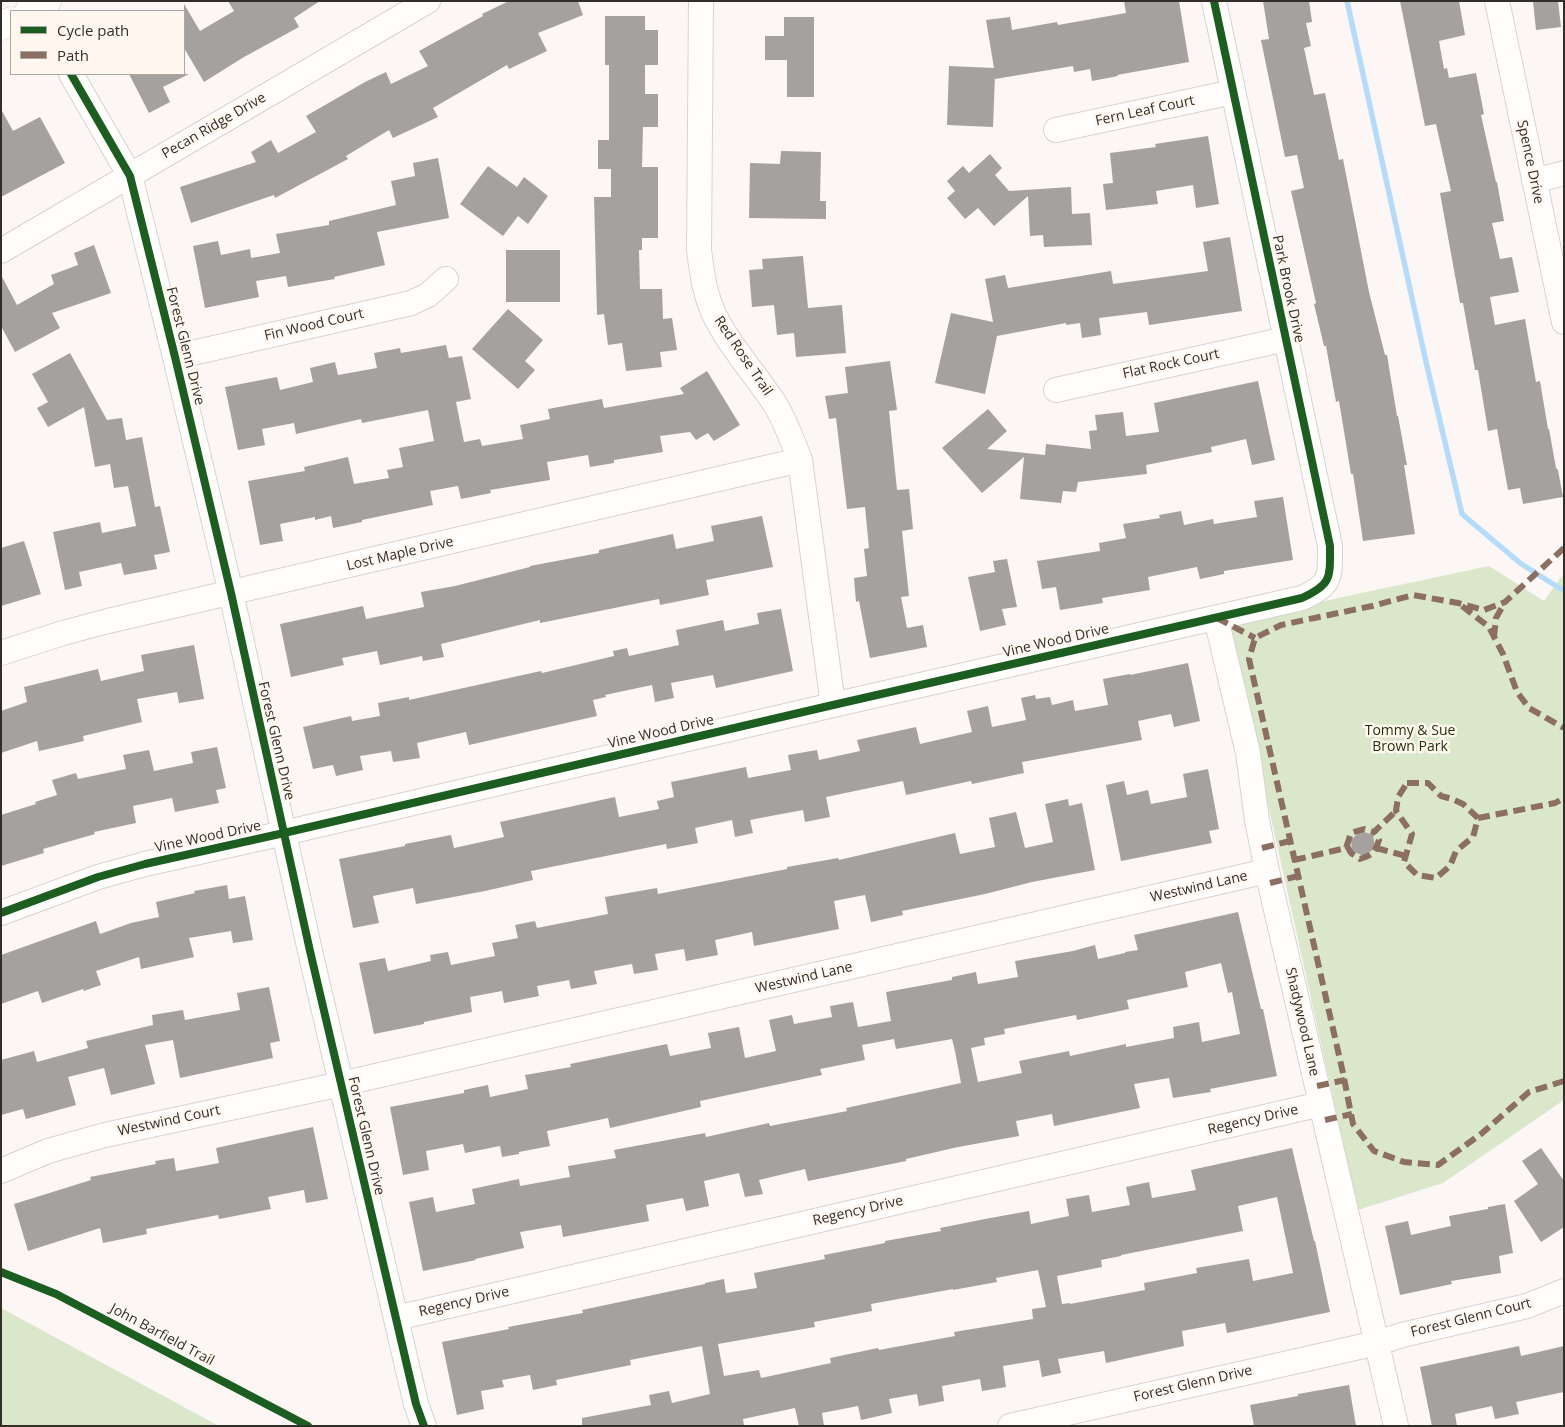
<!DOCTYPE html>
<style>
body{margin:0}
#map{position:relative;width:1565px;height:1427px;overflow:hidden;background:#fcf7f4;font-family:"Open Sans",sans-serif}
canvas{display:block}
.frame{position:absolute;inset:0;border:2px solid #322f2b;pointer-events:none}
.legend{position:absolute;left:10px;top:10px;width:175px;height:65px;box-sizing:border-box;background:#fff7f0;border:1px solid #ada7a1;margin:0;padding:6px 9px;list-style:none;font-size:15px;color:#322f2b}
.legend li{display:flex;align-items:center;gap:10px;height:25px}
.legend b{width:25px;border:1px solid #ada7a1}
</style>
<div id="map">
<canvas width="1565" height="1427"></canvas>
<div class="frame"></div>
<ul class="legend">
<li><b style="height:6px;background:#1b5e20"></b>Cycle path</li>
<li><b style="height:6px;background:#8d6e63"></b>Path</li>
</ul>
</div>
<script>
const g = document.querySelector('canvas').getContext('2d');
g.lineJoin = 'round';
function fill(path, color) { g.fillStyle = color; g.fill(path, 'evenodd'); }
function strokePath(path, color, width, dash) { g.strokeStyle = color; g.lineWidth = width; g.lineCap = dash ? 'butt' : 'round'; g.setLineDash(dash || []); g.stroke(path); }
function label(font, color, halo, rows, align = 'center') {
  g.font = font + ' "Open Sans",sans-serif'; g.lineWidth = 5; g.setLineDash([]); g.textBaseline = 'middle'; g.strokeStyle = halo; g.fillStyle = color; for (const [text, x, y, turn = 0] of rows) {
    g.save(); g.translate(x, y); g.rotate((+turn || 0) * Math.PI / 180); g.textAlign = isNaN(turn) ? turn : align; if (halo) g.strokeText(text, 0, 0); g.fillText(text, 0, 0); g.restore();
  }
}
fill(new Path2D(`
 M 1489,566 L 1544,601 L 1564,573 L 1564,1100 L 1443,1183 L 1358,1210 L 1228,624 L 1338,598 Z
 M 1,1308 L 219,1426 L 1,1426 Z`), '#dae7cb');
strokePath(new Path2D(`
 M 1347,1 L 1426,362 L 1462,514 L 1520,563 L 1564,591`), '#b4dcfa', 5.5);
fill(new Path2D(`
 M 228,1 L 320,1 L 294,18 L 299,27 L 244,57 L 204,82 L 184,48 L 184,4 L 200,31 L 234,11 Z
 M 509,1 L 578,1 L 583,15 L 538,33 L 547,51 L 509,69 L 507,65 L 433,108 L 438,117 L 393,138 L 389,130 L 346,156 L 348,159 L 275,198 L 274,195 L 191,223 L 180,187 L 256,162 L 251,152 L 271,140 L 278,153 L 316,132 L 306,116 L 365,82 L 386,72 L 391,84 L 428,66 L 419,51 L 483,16 L 482,14 Z
 M 1124,1 L 1179,1 L 1189,62 L 1117,75 L 1118,76 L 1092,81 L 1090,69 L 1074,72 L 1073,66 L 995,79 L 995,75 L 993,127 L 947,125 L 949,66 L 994,68 L 986,20 L 1010,17 L 1012,30 L 1057,22 L 1058,25 L 1126,13 Z
 M 1263,1 L 1309,1 L 1312,22 L 1306,23 L 1311,46 L 1304,48 L 1314,95 L 1325,93 L 1339,160 L 1343,159 L 1369,292 L 1385,355 L 1387,355 L 1397,416 L 1398,416 L 1407,465 L 1404,465 L 1415,534 L 1363,541 L 1353,474 L 1351,474 L 1339,401 L 1336,402 L 1326,346 L 1324,346 L 1314,304 L 1316,303 L 1291,191 L 1304,188 L 1297,155 L 1285,157 L 1261,40 L 1269,39 Z
 M 1400,1 L 1459,1 L 1465,35 L 1439,41 L 1444,69 L 1447,68 L 1449,78 L 1476,73 L 1484,114 L 1481,115 L 1496,182 L 1497,182 L 1504,221 L 1492,223 L 1500,259 L 1512,257 L 1519,292 L 1490,297 L 1495,325 L 1525,319 L 1536,382 L 1540,381 L 1548,429 L 1549,429 L 1556,468 L 1558,470 L 1563,497 L 1523,504 L 1520,488 L 1508,490 L 1497,429 L 1488,431 L 1478,370 L 1475,370 L 1463,303 L 1460,303 L 1440,193 L 1451,191 L 1436,124 L 1425,126 Z
 M 1533,1 L 1558,1 L 1561,27 L 1536,30 Z
 M 605,16 L 645,16 L 645,30 L 658,30 L 658,65 L 645,65 L 645,94 L 658,94 L 658,127 L 643,127 L 642,167 L 658,167 L 658,238 L 642,238 L 642,250 L 639,250 L 640,289 L 662,289 L 663,319 L 672,318 L 677,350 L 660,352 L 662,367 L 626,371 L 622,343 L 608,345 L 604,314 L 597,315 L 594,197 L 611,197 L 611,169 L 598,169 L 598,140 L 609,140 L 609,65 L 605,65 Z
 M 784,17 L 814,17 L 814,97 L 787,97 L 787,60 L 765,60 L 765,36 L 784,36 Z
 M 129,74 L 189,74 L 163,87 L 170,102 L 149,113 Z
 M 1,109 L 13,131 L 40,117 L 65,163 L 1,197 Z
 M 1208,136 L 1219,204 L 1196,208 L 1193,185 L 1156,191 L 1158,204 L 1106,210 L 1103,184 L 1113,183 L 1110,153 L 1156,147 L 1155,144 Z
 M 781,151 L 821,152 L 820,201 L 826,201 L 826,219 L 749,218 L 750,163 L 780,164 Z
 M 990,154 L 1002,168 L 995,175 L 1009,191 L 1071,187 L 1072,214 L 1090,213 L 1092,245 L 1044,247 L 1043,235 L 1030,236 L 1028,196 L 994,226 L 978,208 L 965,219 L 947,198 L 955,191 L 947,181 L 963,166 L 969,173 Z
 M 438,158 L 449,218 L 377,232 L 385,265 L 334,277 L 335,279 L 288,287 L 286,276 L 256,281 L 259,297 L 205,308 L 193,246 L 218,241 L 221,255 L 250,249 L 251,258 L 280,253 L 276,234 L 329,225 L 329,221 L 396,205 L 391,181 L 415,176 L 413,163 Z
 M 488,166 L 517,187 L 524,177 L 548,196 L 528,224 L 518,216 L 503,236 L 460,204 Z
 M 1230,237 L 1242,311 L 1149,325 L 1147,312 L 1099,318 L 1101,335 L 1082,338 L 1080,323 L 1066,325 L 1066,323 L 997,336 L 985,394 L 935,383 L 951,313 L 993,322 L 985,279 L 1005,275 L 1008,288 L 1111,271 L 1113,284 L 1208,271 L 1203,242 Z
 M 94,245 L 111,293 L 52,313 L 60,328 L 15,352 L 1,326 L 1,275 L 17,305 L 54,284 L 51,275 L 78,265 L 74,253 Z
 M 506,250 L 560,250 L 560,302 L 506,302 Z
 M 803,256 L 808,308 L 842,305 L 846,353 L 796,357 L 794,333 L 777,335 L 774,305 L 752,307 L 749,270 L 763,269 L 762,259 Z
 M 508,309 L 543,340 L 525,361 L 535,370 L 518,389 L 472,349 Z
 M 446,345 L 449,358 L 462,356 L 471,399 L 456,402 L 464,442 L 480,439 L 482,446 L 523,439 L 520,425 L 550,419 L 548,409 L 602,399 L 604,408 L 684,394 L 680,388 L 707,371 L 740,425 L 714,441 L 708,433 L 696,440 L 690,432 L 660,436 L 663,452 L 614,460 L 614,463 L 590,467 L 588,455 L 547,462 L 550,480 L 490,490 L 491,493 L 461,499 L 458,486 L 430,491 L 433,505 L 362,520 L 362,522 L 333,528 L 331,516 L 315,520 L 315,517 L 280,524 L 283,541 L 260,545 L 248,481 L 305,471 L 304,467 L 348,457 L 354,484 L 389,478 L 387,470 L 403,467 L 399,448 L 434,441 L 428,410 L 362,423 L 361,419 L 296,434 L 294,423 L 262,429 L 265,445 L 238,450 L 225,387 L 277,377 L 280,390 L 313,382 L 310,368 L 335,362 L 338,375 L 377,368 L 374,353 L 400,348 L 401,353 Z
 M 70,353 L 107,420 L 122,418 L 126,440 L 142,437 L 155,507 L 160,506 L 170,552 L 154,555 L 157,569 L 124,575 L 121,563 L 79,572 L 82,586 L 65,590 L 53,532 L 100,522 L 102,533 L 136,526 L 128,486 L 114,488 L 110,464 L 95,467 L 84,407 L 48,427 L 37,408 L 48,402 L 32,374 Z
 M 890,361 L 897,410 L 889,411 L 897,490 L 909,489 L 913,529 L 902,531 L 909,596 L 901,597 L 907,628 L 923,625 L 927,647 L 870,658 L 859,601 L 856,602 L 854,578 L 867,576 L 864,549 L 869,548 L 865,507 L 847,509 L 836,418 L 829,419 L 825,396 L 848,393 L 845,367 Z
 M 1258,381 L 1275,460 L 1252,465 L 1246,439 L 1211,447 L 1212,452 L 1146,465 L 1147,474 L 1078,482 L 1076,492 L 1063,491 L 1061,503 L 1020,499 L 1024,457 L 982,493 L 942,448 L 988,409 L 1007,431 L 987,449 L 1045,455 L 1046,444 L 1091,449 L 1089,431 L 1097,430 L 1095,415 L 1123,412 L 1126,436 L 1159,432 L 1154,403 Z
 M 1283,497 L 1293,560 L 1224,571 L 1224,574 L 1200,579 L 1197,567 L 1148,577 L 1150,590 L 1102,598 L 1103,603 L 1060,610 L 1056,587 L 1042,589 L 1037,561 L 1100,551 L 1099,543 L 1126,538 L 1123,524 L 1160,518 L 1159,515 L 1181,511 L 1184,525 L 1213,519 L 1214,524 L 1257,517 L 1254,501 Z
 M 762,516 L 773,567 L 706,580 L 709,595 L 660,605 L 659,599 L 540,623 L 540,620 L 441,644 L 444,657 L 423,661 L 422,656 L 380,665 L 377,651 L 342,658 L 344,665 L 291,677 L 280,624 L 363,606 L 366,619 L 424,607 L 421,592 L 455,586 L 530,567 L 530,566 L 599,553 L 599,550 L 673,534 L 676,549 L 714,541 L 711,526 Z
 M 24,541 L 41,594 L 1,606 L 1,548 Z
 M 1007,559 L 1017,607 L 1002,609 L 1006,625 L 980,631 L 968,577 L 995,572 L 993,561 Z
 M 781,609 L 793,671 L 716,688 L 713,675 L 671,683 L 674,698 L 655,702 L 652,685 L 605,695 L 606,697 L 593,700 L 597,716 L 469,745 L 466,732 L 417,743 L 420,758 L 393,762 L 391,751 L 360,756 L 363,770 L 336,776 L 333,765 L 313,769 L 303,727 L 351,716 L 352,721 L 380,716 L 378,703 L 409,697 L 409,700 L 541,671 L 542,673 L 614,656 L 613,651 L 627,648 L 629,656 L 679,645 L 676,630 L 723,620 L 725,631 L 759,624 L 757,613 Z
 M 194,645 L 204,699 L 179,703 L 177,692 L 137,699 L 142,722 L 83,736 L 84,741 L 39,751 L 37,741 L 1,753 L 1,711 L 27,702 L 24,687 L 98,669 L 101,681 L 144,671 L 141,655 Z
 M 1188,663 L 1200,721 L 1174,727 L 1171,714 L 1138,721 L 1142,740 L 1022,762 L 1024,773 L 972,784 L 971,781 L 906,795 L 903,781 L 826,797 L 830,817 L 805,822 L 803,810 L 776,815 L 750,820 L 753,833 L 735,837 L 732,820 L 695,828 L 698,843 L 667,849 L 666,844 L 531,871 L 533,880 L 485,891 L 416,904 L 413,888 L 373,896 L 379,923 L 353,928 L 339,859 L 405,846 L 405,844 L 451,835 L 454,848 L 504,837 L 500,822 L 615,797 L 619,817 L 659,809 L 657,801 L 674,797 L 671,782 L 746,767 L 748,778 L 791,770 L 788,755 L 817,750 L 819,760 L 860,751 L 857,740 L 916,727 L 920,744 L 972,732 L 967,711 L 988,706 L 992,727 L 1026,720 L 1021,698 L 1035,695 L 1036,699 L 1050,697 L 1052,705 L 1073,700 L 1075,711 L 1108,705 L 1103,679 L 1130,674 L 1130,675 Z
 M 217,747 L 226,788 L 216,790 L 219,803 L 175,812 L 172,798 L 133,806 L 136,823 L 94,832 L 95,834 L 43,849 L 44,853 L 1,866 L 1,815 L 36,804 L 35,802 L 57,795 L 52,780 L 76,773 L 78,779 L 126,769 L 123,755 L 149,750 L 154,771 L 193,763 L 191,752 Z
 M 1208,769 L 1219,829 L 1209,831 L 1212,843 L 1121,861 L 1106,785 L 1124,781 L 1127,795 L 1148,790 L 1151,804 L 1187,797 L 1183,774 Z
 M 1068,799 L 1069,806 L 1082,803 L 1095,870 L 1032,882 L 985,894 L 902,911 L 903,915 L 871,922 L 865,895 L 834,901 L 839,929 L 754,946 L 752,932 L 715,940 L 718,955 L 686,961 L 684,949 L 655,954 L 658,970 L 634,974 L 632,964 L 594,971 L 597,984 L 571,989 L 569,980 L 537,986 L 539,996 L 504,1003 L 502,991 L 470,997 L 472,1012 L 424,1022 L 424,1024 L 374,1034 L 359,963 L 385,958 L 388,971 L 431,961 L 430,955 L 448,952 L 451,965 L 495,956 L 492,943 L 518,938 L 515,925 L 535,921 L 537,928 L 608,914 L 605,897 L 657,888 L 658,894 L 787,869 L 787,867 L 838,858 L 839,860 L 955,833 L 960,854 L 995,847 L 989,818 L 1016,812 L 1025,848 L 1053,842 L 1045,804 Z
 M 1361,831 L 1373,835 L 1375,848 L 1364,856 L 1352,851 L 1351,840 Z
 M 227,885 L 229,899 L 245,896 L 253,940 L 233,943 L 231,931 L 189,938 L 194,957 L 141,969 L 139,957 L 96,971 L 101,985 L 84,991 L 83,989 L 42,1003 L 38,991 L 1,1004 L 1,955 L 96,921 L 100,934 L 131,923 L 159,917 L 156,902 L 195,893 L 194,891 Z
 M 1238,912 L 1261,1009 L 1263,1009 L 1277,1076 L 1210,1089 L 1211,1092 L 1173,1098 L 1169,1078 L 1134,1084 L 1140,1108 L 1054,1126 L 1052,1114 L 1016,1121 L 1019,1136 L 958,1147 L 906,1159 L 906,1161 L 808,1181 L 805,1169 L 759,1180 L 763,1194 L 745,1197 L 739,1173 L 704,1181 L 709,1206 L 686,1211 L 683,1198 L 646,1205 L 649,1221 L 563,1237 L 561,1225 L 520,1232 L 524,1248 L 475,1259 L 476,1260 L 423,1271 L 409,1202 L 433,1197 L 436,1212 L 475,1204 L 472,1189 L 519,1179 L 520,1186 L 570,1177 L 568,1166 L 616,1158 L 614,1150 L 705,1133 L 706,1137 L 769,1123 L 770,1126 L 847,1111 L 846,1108 L 961,1083 L 955,1051 L 952,1039 L 896,1049 L 894,1039 L 862,1045 L 865,1060 L 820,1069 L 822,1075 L 700,1101 L 701,1107 L 610,1128 L 608,1118 L 547,1131 L 550,1146 L 519,1152 L 519,1154 L 502,1157 L 500,1146 L 465,1153 L 463,1144 L 426,1151 L 429,1170 L 403,1175 L 390,1107 L 464,1093 L 464,1090 L 488,1085 L 490,1097 L 528,1089 L 525,1075 L 571,1067 L 570,1064 L 667,1044 L 670,1056 L 711,1048 L 708,1033 L 739,1027 L 745,1058 L 776,1051 L 769,1020 L 792,1015 L 794,1024 L 832,1017 L 830,1006 L 853,1002 L 858,1027 L 891,1021 L 886,992 L 952,980 L 952,977 L 976,972 L 978,984 L 1018,977 L 1015,961 L 1073,951 L 1095,945 L 1098,959 L 1125,953 L 1125,952 L 1138,950 L 1134,935 ZM 1221,963 L 1228,993 L 1232,992 L 1240,1034 L 1202,1042 L 1199,1022 L 1173,1027 L 1174,1038 L 1126,1047 L 1126,1044 L 1070,1056 L 1069,1051 L 1019,1061 L 1022,1073 L 978,1082 L 971,1048 L 985,1045 L 984,1038 L 1005,1034 L 1004,1029 L 1076,1015 L 1077,1020 L 1129,1009 L 1127,1000 L 1188,987 L 1185,972 Z
 M 269,987 L 280,1041 L 270,1043 L 273,1058 L 180,1078 L 173,1040 L 145,1045 L 155,1084 L 111,1095 L 104,1068 L 68,1077 L 76,1105 L 26,1119 L 23,1109 L 1,1115 L 1,1060 L 34,1051 L 37,1062 L 88,1048 L 86,1041 L 153,1025 L 152,1015 L 183,1010 L 185,1020 L 240,1010 L 237,993 Z
 M 313,1127 L 328,1199 L 306,1203 L 304,1190 L 268,1197 L 271,1209 L 219,1219 L 218,1215 L 146,1229 L 147,1234 L 103,1243 L 100,1228 L 28,1251 L 14,1204 L 91,1180 L 90,1177 L 156,1164 L 155,1161 L 174,1158 L 176,1171 L 219,1163 L 216,1148 Z
 M 1292,1148 L 1314,1241 L 1315,1241 L 1330,1312 L 1227,1333 L 1225,1323 L 1182,1331 L 1184,1346 L 1106,1363 L 1104,1351 L 1058,1359 L 1061,1373 L 1042,1377 L 1039,1360 L 1003,1366 L 1006,1387 L 982,1391 L 980,1379 L 942,1386 L 944,1401 L 919,1406 L 917,1394 L 889,1399 L 892,1413 L 861,1420 L 858,1406 L 822,1413 L 824,1426 L 799,1426 L 795,1408 L 743,1419 L 744,1426 L 582,1426 L 582,1418 L 651,1405 L 649,1395 L 669,1391 L 672,1403 L 710,1394 L 702,1346 L 630,1360 L 631,1365 L 556,1380 L 557,1385 L 533,1390 L 530,1375 L 502,1380 L 504,1387 L 481,1391 L 484,1409 L 457,1415 L 442,1342 L 509,1329 L 508,1327 L 583,1313 L 582,1310 L 705,1284 L 705,1283 L 724,1279 L 726,1293 L 757,1288 L 754,1273 L 825,1259 L 824,1255 L 885,1243 L 885,1241 L 941,1231 L 940,1228 L 985,1219 L 1029,1211 L 1031,1224 L 1069,1216 L 1066,1199 L 1089,1195 L 1092,1212 L 1130,1205 L 1126,1187 L 1149,1182 L 1152,1198 L 1196,1190 L 1191,1170 ZM 1277,1197 L 1293,1273 L 1253,1281 L 1249,1259 L 1196,1268 L 1197,1273 L 1144,1283 L 1145,1290 L 1070,1304 L 1070,1303 L 1062,1304 L 1057,1276 L 1102,1267 L 1101,1260 L 1121,1256 L 1121,1255 L 1243,1231 L 1238,1206 ZM 1038,1270 L 1046,1307 L 1032,1309 L 1033,1319 L 954,1332 L 955,1336 L 879,1350 L 878,1348 L 830,1358 L 831,1363 L 761,1378 L 759,1370 L 724,1376 L 718,1344 L 815,1327 L 814,1322 L 872,1311 L 871,1304 L 953,1289 L 953,1290 L 997,1282 L 996,1278 Z
 M 1541,1148 L 1564,1181 L 1564,1227 L 1541,1242 L 1514,1201 L 1538,1184 L 1522,1161 Z
 M 1505,1204 L 1513,1253 L 1499,1256 L 1501,1273 L 1451,1281 L 1452,1284 L 1400,1295 L 1385,1226 L 1408,1221 L 1411,1235 L 1451,1226 L 1449,1216 L 1488,1209 L 1488,1207 Z
 M 1519,1346 L 1521,1356 L 1564,1346 L 1564,1392 L 1516,1402 L 1519,1414 L 1495,1419 L 1492,1406 L 1455,1414 L 1457,1426 L 1432,1426 L 1420,1367 Z
 M 1349,1385 L 1356,1426 L 1254,1426 L 1250,1405 L 1298,1396 L 1298,1394 Z`), '#a5a19e');
const minor = new Path2D(`
 M 701,1 L 699,250 C 702,273 705,298 717,320 C 732,349 755,374 773,401 C 785,419 792,440 800,460 L 833,705
 M 1497,1 L 1564,322
 M 71,74 L 130,176 L 175,357 L 231,593 L 310,951 L 416,1404 L 424,1426
 M 1056,130 L 1233,92
 M 1534,181 L 1564,173
 M 1,251 L 428,1
 M 175,357 L 411,303 L 428,295 L 446,279
 M 1056,390 L 1286,339
 M 1216,618 L 1248,753 L 1257,820 L 1267,871 L 1396,1426
 M 1,653 L 63,633 L 108,621 L 800,460
 M 1,913 L 98,877 L 145,864 L 284,833 L 833,705 L 1302,598 C 1332,584 1330,578 1330,546 L 1214,1
 M 1,1171 L 48,1151 L 105,1135 L 341,1084 L 1267,871
 M 396,1318 L 1321,1104
 M 1010,1426 L 1377,1343 L 1402,1335 L 1527,1306 L 1564,1291`);
const major = new Path2D(`
 M 29,11 L 47,1
 M 1,26 L 11,21`);
strokePath(minor, '#d7d3d0', 26);
strokePath(major, '#d7d3d0', 29);
strokePath(minor, '#fffefd', 24);
strokePath(major, '#fffefd', 28);
strokePath(new Path2D(`
 M 1564,548 L 1505,602 L 1484,610 L 1458,603 L 1413,595 L 1372,606 L 1281,625 L 1255,638 L 1249,659 L 1343,1073 L 1353,1124 L 1374,1151 L 1404,1162 L 1438,1165 L 1481,1134 L 1529,1092 L 1564,1081
 M 1462,606 L 1489,627 L 1503,654 L 1517,692 L 1529,708 L 1564,728
 M 1217,618 L 1255,638
 M 1494,637 L 1496,618 L 1505,602
 M 1407,783 L 1428,783 L 1441,796 L 1452,799 L 1463,804 L 1478,818 L 1473,837 L 1456,851 L 1450,866 L 1436,878 L 1417,875 L 1404,862 L 1412,834 L 1396,811 L 1398,797 Z
 M 1478,818 L 1555,803 L 1564,798
 M 1347,846 L 1351,853 L 1360,859 C 1373,855 1375,852 1379,840 L 1374,832
 M 1262,848 L 1290,841
 M 1376,848 L 1406,856
 M 1294,860 L 1346,848 L 1351,833 L 1364,829 L 1374,832 L 1396,811
 M 1270,883 L 1298,876
 M 1317,1086 L 1345,1080
 M 1325,1120 L 1352,1114`), '#8d6e63', 6, [12, 6]);
strokePath(new Path2D(`
 M 71,74 L 130,176 L 175,357 L 231,593 L 310,951 L 416,1404 L 424,1426
 M 1,913 L 98,877 L 145,864 L 284,833 L 833,705 L 1302,598 C 1332,584 1330,578 1330,546 L 1214,1
 M 1,1272 L 56,1294 L 308,1426`), '#1b5e20', 8);
label('14px', '#322f2b', '#fff7f0', [
 ["Fern Leaf Court",1145,111,-12],
 ["Pecan Ridge Drive",214,126,-30],
 ["Spence Drive",1530,162,78],
 ["Park Brook Drive",1288,289,78],
 ["Fin Wood Court",314,325,-13],
 ["Forest Glenn Drive",185,346,76],
 ["Red Rose Trail",743,356,56],
 ["Flat Rock Court",1171,364,-12],
 ["Lost Maple Drive",400,554,-13],
 ["Vine Wood Drive",1056,641,-13],
 ["Vine Wood Drive",661,732,-13],
 ["Forest Glenn Drive",276,741,77],
 ["Vine Wood Drive",208,837,-12],
 ["Westwind Lane",1199,887,-13],
 ["Westwind Lane",804,978,-13],
 ["Shadywood Lane",1302,1022,77],
 ["Regency Drive",1253,1120,-13],
 ["Westwind Court",169,1121,-12],
 ["Forest Glenn Drive",366,1136,77],
 ["Regency Drive",858,1211,-13],
 ["Regency Drive",464,1302,-13],
 ["Forest Glenn Court",1471,1318,-14],
 ["John Barfield Trail",162,1335,28],
 ["Forest Glenn Drive",1193,1384,-13]
]);
label('14px', '#1d3106', '#fff7f0', [
 ["Tommy & Sue",1410,731],
 ["Brown Park",1410,747]
]);
</script>
